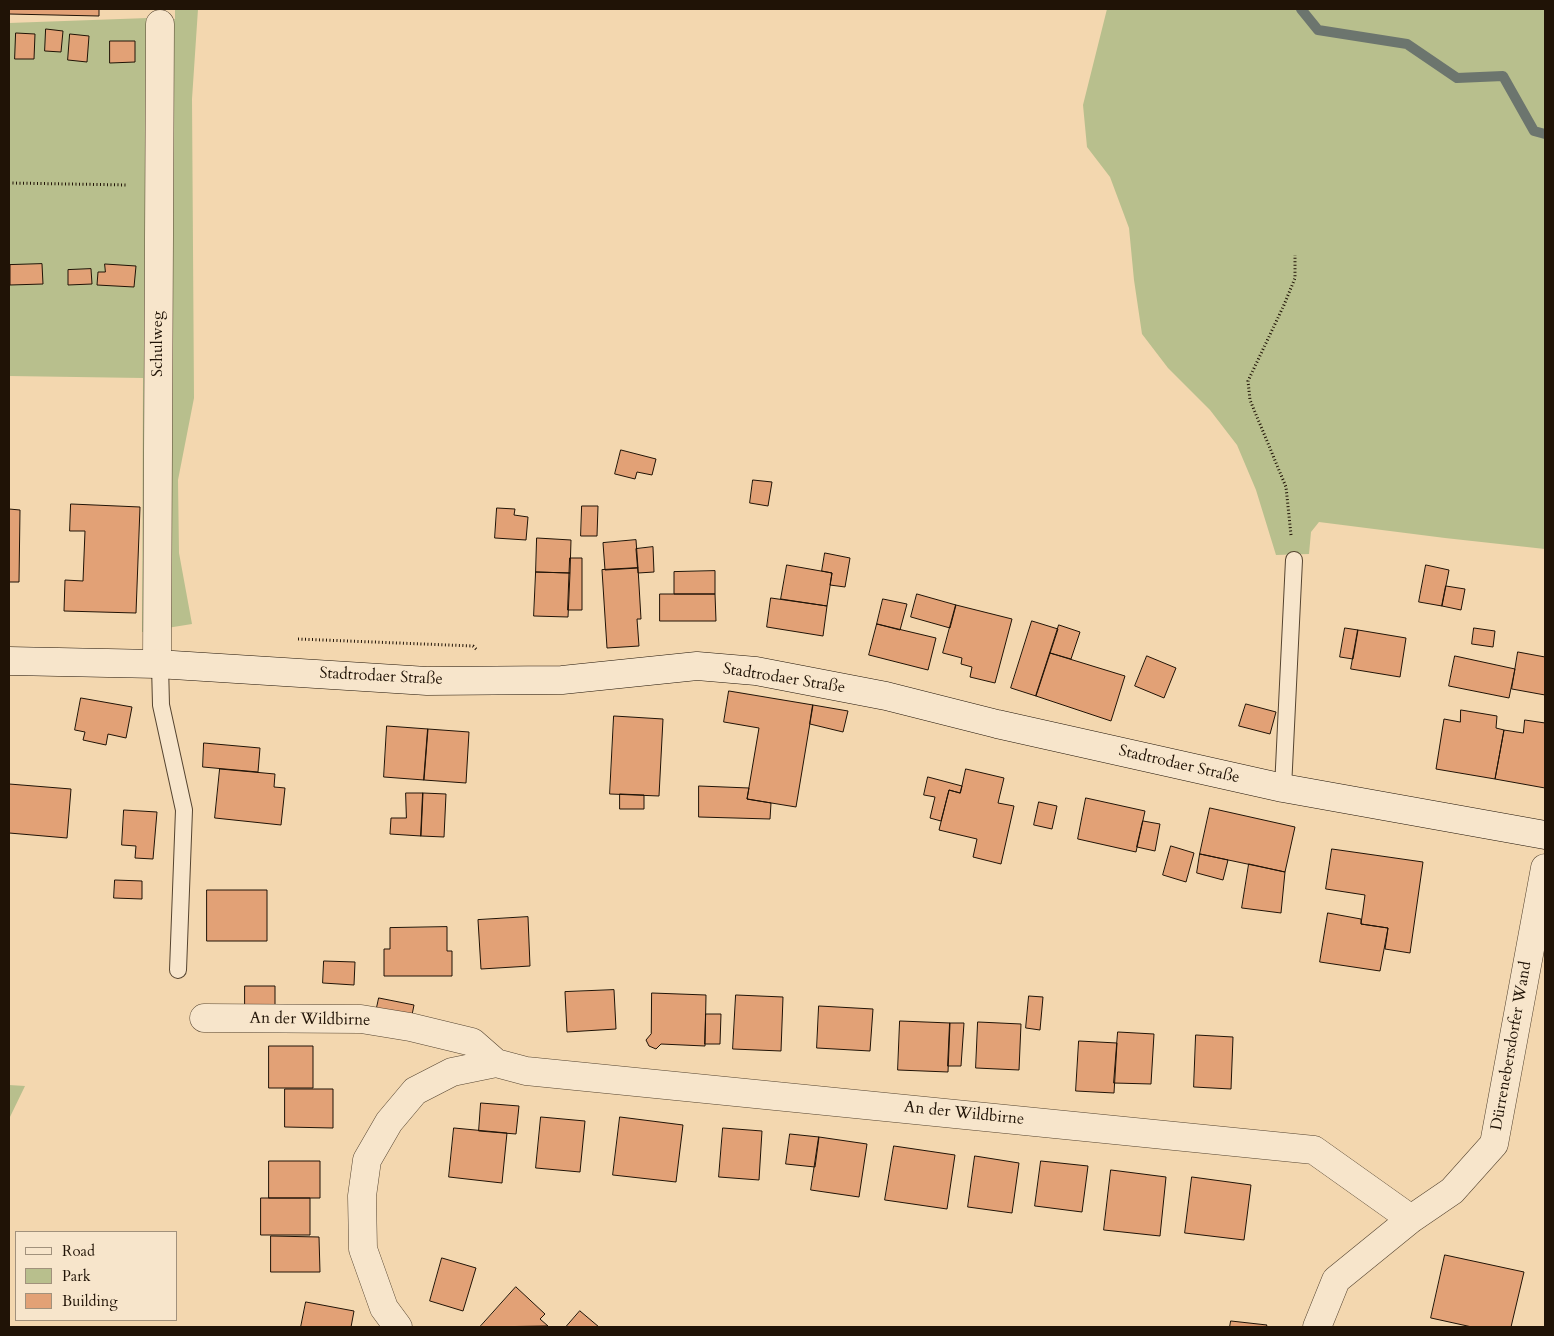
<!DOCTYPE html>
<meta charset="utf-8">
<style>
body{margin:0}
#map{position:relative;width:1554px;height:1336px;overflow:hidden;background:#f3d7af;font-family:Cardo,serif}
canvas{display:block}
.frame{position:absolute;inset:0;border:10px solid #201306;pointer-events:none}
.legend{position:absolute;left:15px;top:1231px;width:162px;height:90px;box-sizing:border-box;background:#f7e5cb;border:1px solid #a1917c;margin:0;padding:6px 9px;list-style:none;font-size:15px;color:#201306}
.legend li{display:flex;align-items:center;gap:10px;height:25px}
.legend b{width:25px;border:1px solid #a1917c}
</style>
<div id="map">
<canvas width="1554" height="1336"></canvas>
<div class="frame"></div>
<ul class="legend">
<li><b style="height:6px;background:#f7e5cb"></b>Road</li>
<li><b style="height:14px;background:#b8bf8d"></b>Park</li>
<li><b style="height:14px;background:#e2a176"></b>Building</li>
</ul>
</div>
<script>
const g = document.querySelector('canvas').getContext('2d');
g.lineJoin = 'round';
function fill(path, color) { g.fillStyle = color; g.fill(path, 'evenodd'); }
function strokePath(path, color, width, dash) { g.strokeStyle = color; g.lineWidth = width; g.lineCap = dash ? 'butt' : 'round'; g.setLineDash(dash || []); g.stroke(path); }
function label(font, color, halo, rows, align = 'center') {
  g.font = font + ' Cardo,serif'; g.lineWidth = 4; g.setLineDash([]); g.textBaseline = 'middle'; g.strokeStyle = halo; g.fillStyle = color; for (const [text, x, y, turn = 0] of rows) {
    g.save(); g.translate(x, y); g.rotate((+turn || 0) * Math.PI / 180); g.textAlign = isNaN(turn) ? turn : align; if (halo) g.strokeText(text, 0, 0); g.fillText(text, 0, 0); g.restore();
  }
}
fill(new Path2D(`
 M 175,9 L 198,9 L 192,99 L 194,398 L 178,480 L 179,553 L 192,624 L 142,632 L 143,378 L 9,376 L 9,23 L 148,18 L 175,19 Z
 M 1107,9 L 1545,9 L 1545,549 L 1445,538 L 1319,522 L 1311,532 L 1309,554 L 1276,555 L 1256,490 L 1237,445 L 1210,410 L 1168,368 L 1142,334 L 1134,280 L 1129,228 L 1110,177 L 1087,147 L 1083,105 Z
 M 9,1085 L 25,1086 L 9,1119 Z`), '#b8bf8d');
strokePath(new Path2D(`
 M 1301,9 L 1318,30 L 1407,44 L 1457,78 L 1503,76 L 1534,131 L 1545,134`), '#6c756e', 10);
const building = new Path2D(`
 M 9,9 L 99,9 L 99,16 L 9,14 Z
 M 46,29 L 63,31 L 61,52 L 45,51 Z
 M 16,33 L 35,34 L 34,59 L 15,59 Z
 M 70,34 L 89,36 L 87,62 L 68,60 Z
 M 110,41 L 135,41 L 135,62 L 110,63 Z
 M 42,264 L 43,284 L 10,285 L 10,265 Z
 M 105,264 L 136,266 L 134,287 L 97,285 L 98,272 L 105,272 Z
 M 91,269 L 92,284 L 68,285 L 68,270 Z
 M 621,450 L 656,459 L 652,475 L 637,472 L 635,479 L 615,474 Z
 M 753,480 L 772,482 L 768,506 L 750,503 Z
 M 71,504 L 140,507 L 136,613 L 64,611 L 65,580 L 83,581 L 85,531 L 70,531 Z
 M 582,506 L 598,506 L 597,536 L 581,536 Z
 M 497,508 L 515,509 L 514,515 L 528,517 L 526,540 L 495,538 Z
 M 9,509 L 20,510 L 19,582 L 9,582 Z
 M 537,538 L 571,540 L 570,573 L 536,572 Z
 M 636,540 L 638,568 L 605,570 L 603,543 Z
 M 653,547 L 654,572 L 638,573 L 636,549 Z
 M 825,553 L 850,558 L 845,587 L 830,585 L 832,573 L 822,571 Z
 M 570,558 L 582,558 L 582,610 L 568,610 Z
 M 787,565 L 832,573 L 827,606 L 781,599 Z
 M 1426,565 L 1449,570 L 1442,606 L 1419,602 Z
 M 638,568 L 641,619 L 637,619 L 639,646 L 607,648 L 602,570 Z
 M 715,571 L 715,594 L 674,594 L 674,572 Z
 M 536,572 L 570,573 L 568,617 L 534,616 Z
 M 1446,586 L 1465,589 L 1461,610 L 1442,606 Z
 M 660,594 L 715,594 L 716,621 L 660,621 Z
 M 917,594 L 956,605 L 950,628 L 911,617 Z
 M 771,598 L 827,606 L 823,636 L 767,627 Z
 M 883,599 L 907,604 L 900,630 L 877,624 Z
 M 956,605 L 1012,619 L 995,683 L 970,677 L 972,667 L 961,664 L 962,658 L 943,653 Z
 M 1032,621 L 1058,629 L 1036,696 L 1011,688 Z
 M 877,624 L 936,638 L 928,670 L 869,655 Z
 M 1059,625 L 1080,632 L 1071,659 L 1050,653 Z
 M 1345,628 L 1358,630 L 1353,659 L 1340,657 Z
 M 1474,628 L 1495,631 L 1493,647 L 1472,644 Z
 M 1358,630 L 1406,638 L 1400,677 L 1351,669 Z
 M 1518,652 L 1545,657 L 1545,695 L 1512,689 Z
 M 1050,653 L 1125,676 L 1111,721 L 1036,696 Z
 M 1147,656 L 1176,668 L 1164,698 L 1135,686 Z
 M 1455,656 L 1515,669 L 1509,698 L 1449,686 Z
 M 729,691 L 813,705 L 796,807 L 747,799 L 759,728 L 724,722 Z
 M 81,698 L 132,707 L 126,738 L 108,734 L 106,745 L 83,740 L 85,732 L 75,730 Z
 M 1246,704 L 1276,712 L 1270,734 L 1239,726 Z
 M 813,705 L 848,711 L 843,732 L 810,724 Z
 M 1461,710 L 1497,716 L 1496,728 L 1504,730 L 1495,779 L 1436,769 L 1444,719 L 1460,722 Z
 M 614,716 L 663,719 L 659,796 L 610,794 Z
 M 1525,720 L 1545,723 L 1545,788 L 1495,779 L 1504,730 L 1523,733 Z
 M 387,726 L 428,729 L 424,780 L 384,777 Z
 M 428,729 L 469,732 L 466,783 L 424,780 Z
 M 204,743 L 260,748 L 258,772 L 203,767 Z
 M 220,769 L 275,774 L 274,787 L 285,788 L 281,825 L 215,818 Z
 M 966,769 L 1004,778 L 998,803 L 1014,806 L 1001,864 L 973,857 L 977,839 L 939,830 L 949,790 L 960,793 Z
 M 928,777 L 962,786 L 960,793 L 949,790 L 941,821 L 930,818 L 935,797 L 924,795 Z
 M 9,784 L 71,789 L 67,838 L 9,833 Z
 M 699,786 L 749,788 L 747,799 L 771,803 L 770,819 L 699,817 Z
 M 406,793 L 423,793 L 421,836 L 390,834 L 391,818 L 406,818 Z
 M 423,793 L 446,794 L 444,837 L 421,836 Z
 M 620,794 L 644,795 L 644,809 L 620,809 Z
 M 1086,798 L 1145,811 L 1136,852 L 1078,839 Z
 M 1039,802 L 1057,806 L 1052,829 L 1034,825 Z
 M 1210,808 L 1295,827 L 1285,872 L 1200,854 Z
 M 124,810 L 157,812 L 153,859 L 135,858 L 136,846 L 122,845 Z
 M 1143,821 L 1160,824 L 1155,851 L 1137,847 Z
 M 1171,846 L 1194,853 L 1186,882 L 1163,875 Z
 M 1332,849 L 1423,862 L 1410,953 L 1385,949 L 1388,928 L 1361,924 L 1365,895 L 1326,889 Z
 M 1200,854 L 1228,860 L 1223,880 L 1197,873 Z
 M 1249,864 L 1285,872 L 1281,913 L 1242,908 Z
 M 115,880 L 142,881 L 142,899 L 114,898 Z
 M 207,890 L 267,890 L 267,941 L 207,941 Z
 M 1328,913 L 1361,919 L 1361,924 L 1388,928 L 1380,971 L 1320,962 Z
 M 528,917 L 530,966 L 481,969 L 478,920 Z
 M 447,927 L 447,951 L 452,951 L 452,976 L 384,976 L 384,949 L 390,949 L 390,928 Z
 M 324,961 L 355,962 L 354,985 L 323,983 Z
 M 245,986 L 275,986 L 275,1011 L 245,1011 Z
 M 614,990 L 616,1029 L 567,1032 L 565,992 Z
 M 652,993 L 706,995 L 705,1046 L 661,1044 L 656,1049 L 649,1046 L 646,1040 L 651,1034 Z
 M 736,995 L 783,997 L 781,1051 L 733,1049 Z
 M 1029,996 L 1043,997 L 1040,1030 L 1026,1028 Z
 M 379,998 L 414,1005 L 411,1020 L 376,1012 Z
 M 819,1006 L 873,1009 L 870,1051 L 817,1048 Z
 M 706,1014 L 721,1014 L 720,1044 L 705,1044 Z
 M 900,1021 L 950,1023 L 948,1072 L 898,1070 Z
 M 978,1022 L 1021,1024 L 1019,1070 L 976,1068 Z
 M 950,1023 L 964,1023 L 961,1066 L 948,1066 Z
 M 1118,1032 L 1154,1034 L 1151,1084 L 1114,1083 Z
 M 1196,1035 L 1233,1037 L 1231,1089 L 1194,1087 Z
 M 1079,1041 L 1117,1043 L 1114,1093 L 1076,1091 Z
 M 269,1046 L 313,1046 L 313,1088 L 269,1088 Z
 M 285,1089 L 333,1089 L 333,1128 L 285,1127 Z
 M 481,1103 L 519,1106 L 516,1134 L 479,1131 Z
 M 541,1117 L 585,1121 L 580,1172 L 536,1168 Z
 M 620,1117 L 683,1125 L 676,1182 L 613,1175 Z
 M 454,1128 L 507,1133 L 502,1183 L 449,1177 Z
 M 723,1128 L 762,1131 L 759,1180 L 719,1177 Z
 M 790,1134 L 819,1137 L 815,1167 L 786,1164 Z
 M 819,1137 L 867,1144 L 859,1197 L 811,1190 Z
 M 894,1146 L 955,1155 L 947,1209 L 885,1200 Z
 M 975,1156 L 1019,1163 L 1012,1213 L 968,1207 Z
 M 269,1161 L 320,1161 L 320,1198 L 269,1198 Z
 M 1041,1161 L 1088,1166 L 1082,1212 L 1035,1206 Z
 M 1111,1170 L 1166,1177 L 1160,1236 L 1104,1230 Z
 M 1192,1177 L 1251,1185 L 1244,1240 L 1185,1233 Z
 M 261,1198 L 310,1198 L 310,1235 L 261,1235 Z
 M 271,1236 L 319,1237 L 320,1272 L 271,1272 Z
 M 1445,1255 L 1524,1272 L 1511,1327 L 1472,1327 L 1431,1318 Z
 M 442,1258 L 476,1268 L 463,1311 L 430,1301 Z
 M 516,1287 L 545,1314 L 540,1319 L 548,1326 L 482,1327 L 481,1326 Z
 M 306,1302 L 354,1311 L 351,1327 L 301,1327 Z
 M 580,1311 L 599,1327 L 566,1327 Z
 M 1231,1321 L 1267,1325 L 1266,1327 L 1230,1327 Z`);
fill(building, '#e2a176');
strokePath(building, '#201306', 1);
const service = new Path2D(`
 M 160,665 L 161,705 L 184,810 L 178,970
 M 1283,788 L 1294,560`);
const minor = new Path2D(`
 M 157,664 L 160,24
 M 204,1018 L 361,1019 L 410,1027 L 472,1042 L 496,1063 L 526,1071 L 1314,1150 L 1411,1219
 M 398,1327 L 384,1308 L 363,1249 L 362,1196 L 367,1160 L 389,1122 L 415,1091 L 452,1072 L 496,1063
 M 1317,1327 L 1336,1280 L 1411,1219 L 1452,1191 L 1494,1144 L 1545,868`);
const secondary = new Path2D(`
 M 9,661 L 157,664 L 427,681 L 562,680 L 697,666 L 756,671 L 886,696 L 997,724 L 1283,788 L 1545,835`);
strokePath(service, '#554430', 18);
strokePath(minor, '#554430', 29);
strokePath(secondary, '#201306', 29);
strokePath(new Path2D(`
 M 9,183 L 128,185
 M 1291,535 L 1286,487 L 1250,400 L 1248,381 L 1284,305 L 1295,278 L 1295,255
 M 298,639 L 473,646 L 477,650`), '#201306', 3, [1, 2.5]);
strokePath(service, '#f7e5cb', 16);
strokePath(minor, '#f7e5cb', 28);
strokePath(secondary, '#f7e5cb', 28);
label('16px', '#201306', '#f7e5cb', [
 ["Schulweg",158,344,-90],
 ["Stadtrodaer Straße",381,677,3],
 ["Stadtrodaer Straße",784,679,9],
 ["Stadtrodaer Straße",1179,765,13],
 ["An der Wildbirne",310,1020,1],
 ["Dürrenebersdorfer Wand",1512,1046,-80],
 ["An der Wildbirne",964,1114,6]
]);
</script>
